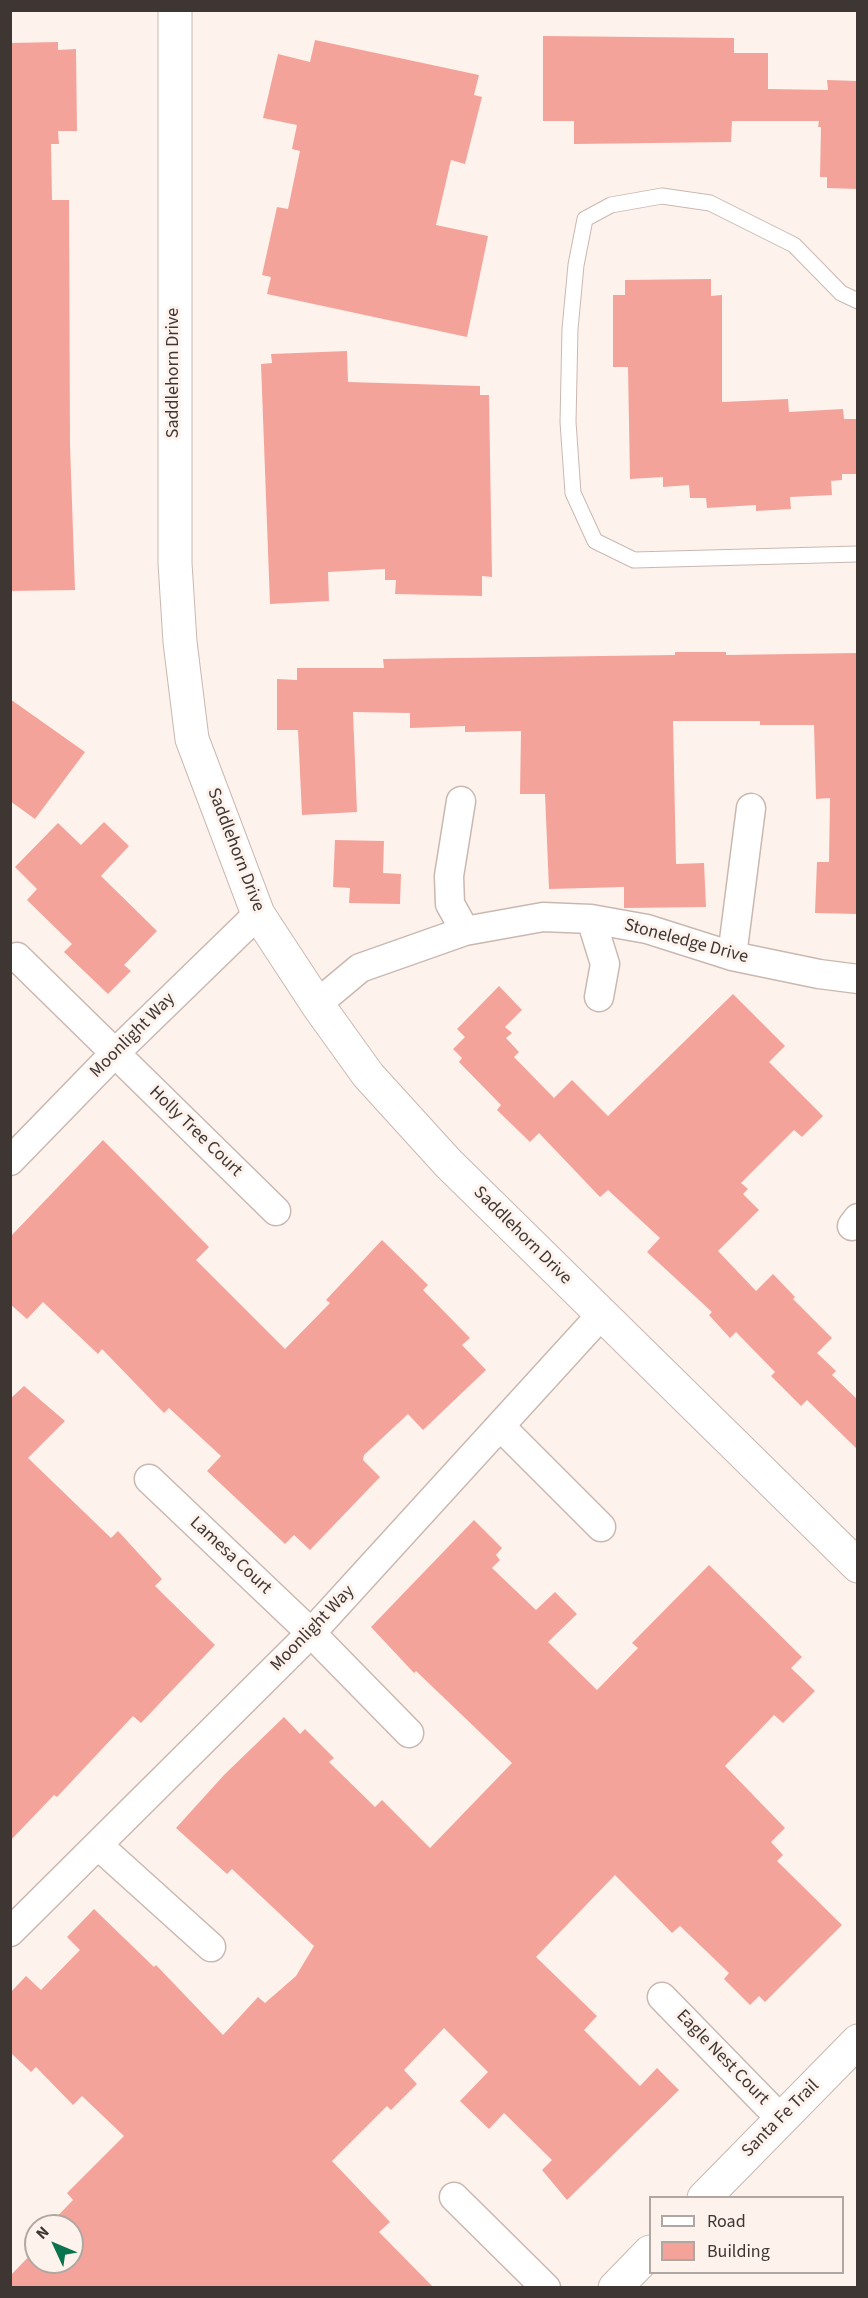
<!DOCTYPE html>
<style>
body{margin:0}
#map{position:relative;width:868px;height:2298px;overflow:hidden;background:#fef2ed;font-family:"Source Sans 3",sans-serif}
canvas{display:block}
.frame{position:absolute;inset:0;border:12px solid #3d3632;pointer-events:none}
.legend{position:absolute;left:649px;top:2196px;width:195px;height:78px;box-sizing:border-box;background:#fef2ed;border:2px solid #b1a7a2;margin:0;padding:8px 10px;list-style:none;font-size:18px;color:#3d3632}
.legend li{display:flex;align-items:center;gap:12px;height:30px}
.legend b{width:30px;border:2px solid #b1a7a2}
.north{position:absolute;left:24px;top:2214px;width:60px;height:60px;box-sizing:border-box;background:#fef2ed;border:2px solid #b1a7a2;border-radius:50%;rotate:314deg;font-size:16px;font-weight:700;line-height:24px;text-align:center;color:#3d3632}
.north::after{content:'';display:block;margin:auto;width:21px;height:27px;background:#09744d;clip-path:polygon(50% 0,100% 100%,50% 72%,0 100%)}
</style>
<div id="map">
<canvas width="868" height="2298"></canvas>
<div class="frame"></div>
<ul class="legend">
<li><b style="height:8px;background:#fff"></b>Road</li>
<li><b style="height:16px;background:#f4a39a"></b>Building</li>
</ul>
<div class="north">N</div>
</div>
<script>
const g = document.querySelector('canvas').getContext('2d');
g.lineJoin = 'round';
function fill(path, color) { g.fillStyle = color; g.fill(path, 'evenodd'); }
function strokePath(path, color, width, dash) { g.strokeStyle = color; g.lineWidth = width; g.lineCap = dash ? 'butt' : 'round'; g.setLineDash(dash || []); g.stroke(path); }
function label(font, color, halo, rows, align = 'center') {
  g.font = font + ' "Source Sans 3",sans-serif'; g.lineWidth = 6; g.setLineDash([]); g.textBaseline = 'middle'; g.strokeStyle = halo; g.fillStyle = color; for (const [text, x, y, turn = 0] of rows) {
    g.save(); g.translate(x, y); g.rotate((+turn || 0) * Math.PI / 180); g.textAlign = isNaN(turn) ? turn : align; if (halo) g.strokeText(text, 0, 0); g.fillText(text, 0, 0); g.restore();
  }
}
fill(new Path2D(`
 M 543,36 L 734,38 L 734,53 L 768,53 L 768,89 L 828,90 L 827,80 L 858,81 L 858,189 L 827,188 L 827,177 L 820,177 L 821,127 L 818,127 L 819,121 L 732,121 L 731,142 L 574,144 L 574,121 L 543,121 Z
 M 315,40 L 479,75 L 474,95 L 482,97 L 465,164 L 451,160 L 436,225 L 488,236 L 467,337 L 267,294 L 271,277 L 262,275 L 277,207 L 288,209 L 300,151 L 292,149 L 297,125 L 263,118 L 278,54 L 310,62 Z
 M 58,42 L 58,50 L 76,49 L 77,131 L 58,131 L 59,144 L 51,144 L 52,200 L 69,200 L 70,445 L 75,590 L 10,591 L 10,43 Z
 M 711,279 L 711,296 L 722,295 L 722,402 L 788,399 L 789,412 L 843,409 L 844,419 L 858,419 L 858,474 L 842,474 L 842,480 L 831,481 L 832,495 L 790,497 L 791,509 L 756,511 L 756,505 L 707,508 L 706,498 L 690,498 L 689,485 L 663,487 L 663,477 L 630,479 L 628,367 L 613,367 L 613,295 L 625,295 L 625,280 Z
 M 347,351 L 348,382 L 480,386 L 480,395 L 489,395 L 492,577 L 482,576 L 482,596 L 395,594 L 396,580 L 385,580 L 385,569 L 328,572 L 329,601 L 270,604 L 261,364 L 272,363 L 271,354 Z
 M 675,652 L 726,652 L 726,655 L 858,653 L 858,914 L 815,913 L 817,862 L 829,862 L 830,798 L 816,799 L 814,725 L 760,725 L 760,721 L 673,721 L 676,864 L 704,863 L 706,907 L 624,908 L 624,887 L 549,889 L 545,794 L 520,794 L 521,731 L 465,732 L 465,726 L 410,728 L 410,713 L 353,712 L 357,812 L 302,815 L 298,730 L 277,730 L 277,679 L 297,680 L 297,668 L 384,668 L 383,659 L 675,655 Z
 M 10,699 L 85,752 L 35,819 L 10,801 Z
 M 104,822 L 129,846 L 101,876 L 157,931 L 124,965 L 131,971 L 108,994 L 64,952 L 72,944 L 27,900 L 37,889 L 15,867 L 58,823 L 81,845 Z
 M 335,840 L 384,841 L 383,873 L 401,874 L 400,904 L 349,903 L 350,888 L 333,887 Z
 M 499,986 L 522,1010 L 505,1027 L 512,1033 L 506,1038 L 519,1052 L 514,1057 L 554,1098 L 572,1080 L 608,1116 L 733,994 L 785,1046 L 769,1062 L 823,1116 L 802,1137 L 794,1130 L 741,1183 L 748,1189 L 743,1194 L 759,1210 L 718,1251 L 756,1291 L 773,1274 L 795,1297 L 793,1299 L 832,1338 L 817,1353 L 836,1371 L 832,1375 L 858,1400 L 858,1450 L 807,1400 L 801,1406 L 771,1376 L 775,1372 L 736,1332 L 730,1338 L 709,1315 L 712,1312 L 647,1252 L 660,1238 L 608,1190 L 600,1197 L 539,1133 L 530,1142 L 497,1110 L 501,1105 L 459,1062 L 462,1058 L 453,1049 L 465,1037 L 457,1029 Z
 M 103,1140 L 209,1247 L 196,1260 L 285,1349 L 330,1303 L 326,1300 L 382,1240 L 428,1285 L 423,1290 L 470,1338 L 462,1345 L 486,1370 L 423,1430 L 408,1414 L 364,1455 L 363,1460 L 380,1477 L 310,1550 L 294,1535 L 285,1544 L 207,1471 L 221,1456 L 169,1408 L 164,1413 L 102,1349 L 98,1354 L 43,1302 L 27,1319 L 10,1304 L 11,1236 Z
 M 24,1386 L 65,1421 L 28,1458 L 111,1538 L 118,1531 L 162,1579 L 155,1586 L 215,1645 L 141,1723 L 133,1716 L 57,1797 L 54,1795 L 10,1841 L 10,1399 Z
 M 474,1520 L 502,1548 L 496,1555 L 500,1560 L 492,1568 L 536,1610 L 555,1592 L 577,1614 L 548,1642 L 597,1690 L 638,1648 L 632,1643 L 709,1565 L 802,1657 L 791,1668 L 815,1691 L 783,1723 L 774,1715 L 725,1766 L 785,1828 L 771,1842 L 783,1855 L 777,1861 L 842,1925 L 765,2002 L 759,1996 L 750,2005 L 724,1979 L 729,1973 L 680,1926 L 672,1933 L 615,1875 L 536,1957 L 597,2016 L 584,2030 L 640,2086 L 657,2068 L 679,2090 L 567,2200 L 542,2170 L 552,2160 L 504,2113 L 489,2129 L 460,2101 L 488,2072 L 444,2028 L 404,2070 L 417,2084 L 391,2110 L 387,2106 L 332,2161 L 390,2222 L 379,2232 L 434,2288 L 10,2288 L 10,2276 L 36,2249 L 36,2262 L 72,2262 L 72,2226 L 48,2226 L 73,2200 L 67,2193 L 124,2136 L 82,2096 L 73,2105 L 36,2067 L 31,2072 L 10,2052 L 10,1993 L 26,1976 L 41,1990 L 80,1950 L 67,1937 L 94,1909 L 154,1967 L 156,1965 L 223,2035 L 258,1997 L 265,2003 L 296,1976 L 314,1946 L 232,1869 L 227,1874 L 176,1828 L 224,1775 L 284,1717 L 300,1734 L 305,1729 L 334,1758 L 329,1762 L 375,1807 L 382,1800 L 430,1848 L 512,1763 L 416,1671 L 414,1673 L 371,1627 Z`), '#f4a39a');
const service = new Path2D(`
 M 858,301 L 841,293 L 794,245 L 710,203 L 662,196 L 611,205 L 585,219 L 576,265 L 570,329 L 568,422 L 573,493 L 595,541 L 634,560 L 858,554`);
const minor = new Path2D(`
 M 461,801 L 449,876 L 450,904 L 465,931
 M 591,919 L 605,964 L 599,997
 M 732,956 L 751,808
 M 17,957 L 276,1211
 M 317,1004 L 360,968 L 465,931 L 543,917 L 591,919 L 647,929 L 732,956 L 819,974 L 858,979
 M 10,1161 L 114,1054 L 258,914
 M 852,1226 L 858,1218
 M 501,1427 L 601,1527
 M 149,1479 L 311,1633 L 409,1733
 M 99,1846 L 211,1947
 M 10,1932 L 311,1633 L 602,1314
 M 662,1997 L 781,2119
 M 454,2197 L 546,2288`);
const tertiary = new Path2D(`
 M 175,10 L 175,563 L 180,642 L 192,739 L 258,914 L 317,1004 L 368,1075 L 448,1163 L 858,1566
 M 704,2198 L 858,2041
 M 615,2288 L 650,2252`);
strokePath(service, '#cab8b0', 17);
strokePath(minor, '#cab8b0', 31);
strokePath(tertiary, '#cab8b0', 35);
strokePath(service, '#fff', 15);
strokePath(minor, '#fff', 28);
strokePath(tertiary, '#fff', 33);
label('18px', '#3d3632', '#fef2ed', [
 ["Saddlehorn Drive",174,373,-90],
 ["Saddlehorn Drive",235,850,69],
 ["Stoneledge Drive",686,942,15],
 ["Moonlight Way",133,1036,-45],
 ["Holly Tree Court",195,1132,44],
 ["Saddlehorn Drive",522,1236,45],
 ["Lamesa Court",230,1556,43],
 ["Moonlight Way",313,1629,-46],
 ["Eagle Nest Court",722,2058,46],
 ["Santa Fe Trail",781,2119,-45]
]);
</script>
